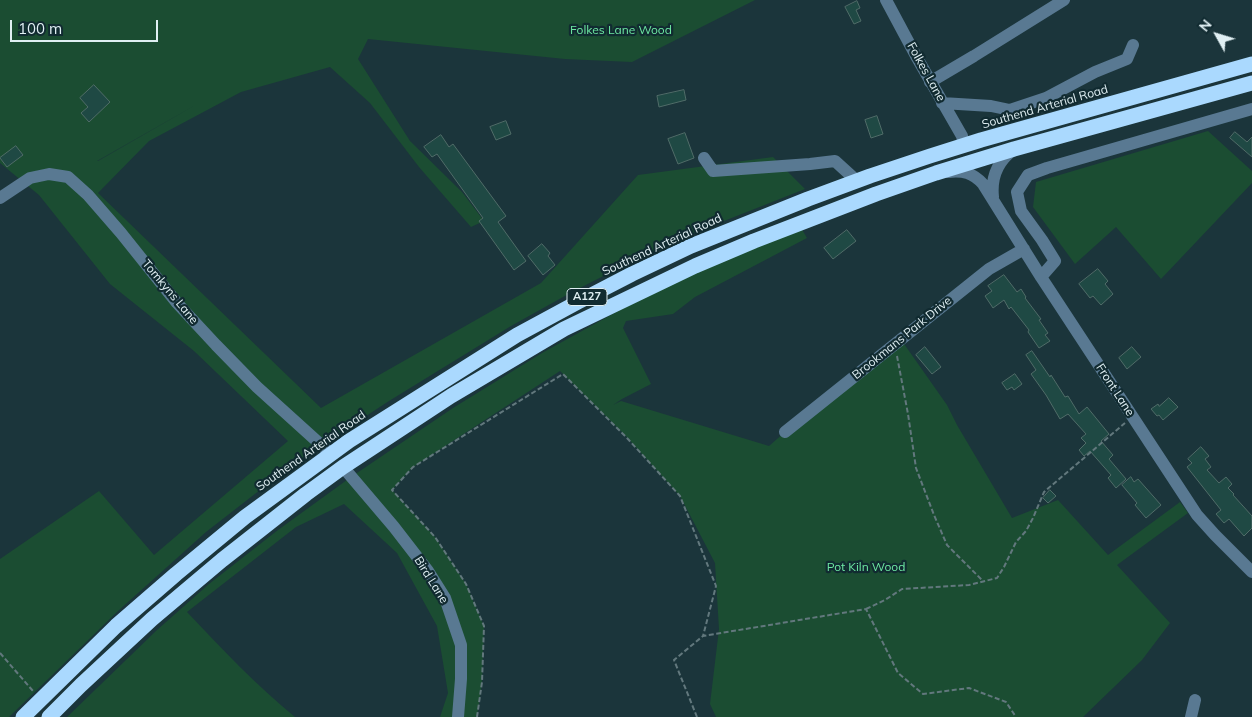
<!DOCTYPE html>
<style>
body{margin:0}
#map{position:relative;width:1252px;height:717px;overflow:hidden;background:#1b353b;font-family:Mulish,sans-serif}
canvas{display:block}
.north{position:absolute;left:1192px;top:10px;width:50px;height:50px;-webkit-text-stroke:4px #112b31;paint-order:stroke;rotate:309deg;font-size:14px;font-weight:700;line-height:20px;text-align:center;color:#e0eff3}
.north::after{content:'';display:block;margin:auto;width:18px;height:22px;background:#e0eff3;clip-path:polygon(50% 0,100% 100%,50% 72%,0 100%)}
.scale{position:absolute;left:10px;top:20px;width:148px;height:22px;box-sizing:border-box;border:2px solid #e0eff3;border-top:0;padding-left:6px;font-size:15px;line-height:18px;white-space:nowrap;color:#e0eff3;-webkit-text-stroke:4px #112b31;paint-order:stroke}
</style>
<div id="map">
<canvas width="1252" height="717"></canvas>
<div class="north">N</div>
<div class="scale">100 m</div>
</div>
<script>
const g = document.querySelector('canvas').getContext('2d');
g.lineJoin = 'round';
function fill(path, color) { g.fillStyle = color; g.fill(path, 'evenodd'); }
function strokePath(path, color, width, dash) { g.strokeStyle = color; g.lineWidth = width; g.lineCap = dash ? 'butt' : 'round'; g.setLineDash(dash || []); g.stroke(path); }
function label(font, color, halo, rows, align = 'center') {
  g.font = font + ' Mulish,sans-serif'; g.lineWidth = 4.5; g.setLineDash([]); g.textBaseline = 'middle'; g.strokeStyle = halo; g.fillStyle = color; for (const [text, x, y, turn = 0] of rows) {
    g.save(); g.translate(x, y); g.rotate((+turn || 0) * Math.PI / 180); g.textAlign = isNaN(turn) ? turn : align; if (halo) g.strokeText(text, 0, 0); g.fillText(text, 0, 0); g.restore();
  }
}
fill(new Path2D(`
 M 0,0 L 755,0 L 632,62 L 565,59 L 368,39 L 358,59 L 410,141 L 462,192 L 484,221 L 471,227 L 419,167 L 370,103 L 330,67 L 241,92 L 149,141 L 98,193 L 321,408 L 541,283 L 638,175 L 773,157 L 805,189 L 686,236 L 627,264 L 572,292 L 511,326 L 389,401 L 296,462 L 206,532 L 118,611 L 9,717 L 0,717 L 0,559 L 99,491 L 154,555 L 288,441 L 194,351 L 110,284 L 39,195 L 0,163 ZM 199,103 L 98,161 L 97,161 Z
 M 1208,131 L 1252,171 L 1252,183 L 1161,279 L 1116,227 L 1075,264 L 1033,207 L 1036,182 Z
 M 800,226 L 807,238 L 695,297 L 673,314 L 626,321 L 623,328 L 651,384 L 622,399 L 613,405 L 621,401 L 769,446 L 785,432 L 902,341 L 947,405 L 957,425 L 1012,518 L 1058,500 L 1108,555 L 1180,502 L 1188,513 L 1117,565 L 1170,623 L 1142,660 L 1083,717 L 716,717 L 710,704 L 719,629 L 715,563 L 680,496 L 624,434 L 560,371 L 413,467 L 392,490 L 435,537 L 466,584 L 484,626 L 482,682 L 477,717 L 440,717 L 448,693 L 437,626 L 397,553 L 344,504 L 296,527 L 187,612 C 222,649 256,685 295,717 L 67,717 L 157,630 L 209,584 L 278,530 L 351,477 L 453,408 L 542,353 L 649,294 Z`), '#1b4d32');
const building = new Path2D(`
 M 857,1 L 860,8 L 856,10 L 861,21 L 854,24 L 845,7 Z
 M 94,85 L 110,102 L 89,122 L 81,113 L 88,107 L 80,98 Z
 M 684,90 L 686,100 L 659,107 L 657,96 Z
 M 877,116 L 883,134 L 871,138 L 865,120 Z
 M 506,121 L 511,134 L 496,140 L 490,127 Z
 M 1235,132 L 1247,142 L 1252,137 L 1252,157 L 1230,138 Z
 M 685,133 L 694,158 L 678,164 L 668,139 Z
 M 441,135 L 449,147 L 453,144 L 506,216 L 498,222 L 526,261 L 514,270 L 479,221 L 483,218 L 437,154 L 432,157 L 424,147 Z
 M 16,146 L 23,155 L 7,167 L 0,158 Z
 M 847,230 L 856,241 L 833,259 L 824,248 Z
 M 542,244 L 550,253 L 548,256 L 555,265 L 543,275 L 528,256 Z
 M 1098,269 L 1108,281 L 1105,284 L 1113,294 L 1101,305 L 1093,296 L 1090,298 L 1079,284 Z
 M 1004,275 L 1017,292 L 1021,289 L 1026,297 L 1025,298 L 1041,319 L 1039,320 L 1048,333 L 1045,335 L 1050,341 L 1039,348 L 1028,332 L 1029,330 L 1011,307 L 1009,309 L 1004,300 L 993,308 L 985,296 L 992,291 L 988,286 Z
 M 925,347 L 941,367 L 932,374 L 916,355 Z
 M 1132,347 L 1141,357 L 1127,369 L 1119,358 Z
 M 1032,351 L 1050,377 L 1051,375 L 1065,397 L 1068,396 L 1079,414 L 1087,407 L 1109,434 L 1101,441 L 1113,455 L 1109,459 L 1126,479 L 1116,488 L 1108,478 L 1111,475 L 1090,451 L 1084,456 L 1079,450 L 1086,443 L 1081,438 L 1086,434 L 1068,414 L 1060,419 L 1046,395 L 1031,374 L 1036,370 L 1026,355 Z
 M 1015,374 L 1022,384 L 1014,390 L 1012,387 L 1007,390 L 1002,383 Z
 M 1169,398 L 1178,407 L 1163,420 L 1159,415 L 1157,416 L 1151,409 L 1158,404 L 1159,406 Z
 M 1201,447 L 1209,456 L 1205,459 L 1211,467 L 1207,470 L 1219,483 L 1226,477 L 1232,484 L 1228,488 L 1234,494 L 1233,495 L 1252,516 L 1252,528 L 1244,536 L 1229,519 L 1224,523 L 1216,514 L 1221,510 L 1187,467 L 1192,463 L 1188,459 Z
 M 1131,477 L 1134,482 L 1138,479 L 1161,505 L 1146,518 L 1135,505 L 1137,503 L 1122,485 Z
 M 1050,490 L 1056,496 L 1048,503 L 1043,498 Z`);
fill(building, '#1f4944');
strokePath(building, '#506c68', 1);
strokePath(new Path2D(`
 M 897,356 L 908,414 L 916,468 L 934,515 L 947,545 L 983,581
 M 866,609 L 885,600 L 902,589 L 969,585 L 997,578 L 1004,567 L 1016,542 L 1026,531 L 1033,518 L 1044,492 L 1125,423
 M 0,653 L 33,691
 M 477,717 L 482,682 L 484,626 L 466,584 L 435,537 L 392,490 L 413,467 L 563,374 L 627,438 L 680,496 L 716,586 L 703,636
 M 697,717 L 674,660 L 703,636 L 866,609 L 898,673 L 923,694 L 969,688 L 1006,702 L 1016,717`), '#62787d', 2, [5, 2.5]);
strokePath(new Path2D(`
 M 886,0 L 916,56 L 962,136 L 964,145
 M 930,82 L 974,56 L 1064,0
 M 942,103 L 991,106 L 1010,110 L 1046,98 L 1095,72 L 1127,59 L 1133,45
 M 704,158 L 713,171 L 810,164 L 835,161 L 857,181
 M 948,172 C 963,170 973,173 983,184 L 1041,277 L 1197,515 L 1215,535 L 1252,572
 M 993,197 C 991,178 997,162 1013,150
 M 0,198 L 30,178 L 49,174 L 68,177 L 88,195 L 121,233 L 177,303 L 216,345 L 257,387 L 330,453
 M 1041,277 L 1055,261 L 1042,240 L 1021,211 L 1017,192 L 1028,175 L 1047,168 L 1252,109
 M 785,432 L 989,269 L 1024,249
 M 343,467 L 394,527 L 428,571 L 445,598 L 461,645 L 461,679 L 458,717
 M 1191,717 L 1195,700`), '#597992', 12);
strokePath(new Path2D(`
 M 23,717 L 116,626 L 176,574 L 245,517 L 349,441 L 517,335 L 578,302 L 632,274 L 691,246 L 808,199 L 870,176 L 930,156 L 981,140 L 1252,64
 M 49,717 L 81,685 L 152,619 L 222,560 L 306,494 L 343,467 L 451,396 L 564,329 L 695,266 L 754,241 L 876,194 L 936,173 L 1014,149 L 1252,83`), '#aad9fe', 15);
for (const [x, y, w] of [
 [587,297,40]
]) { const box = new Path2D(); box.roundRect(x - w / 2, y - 8.5, w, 17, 4); g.fillStyle = '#112b31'; g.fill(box); strokePath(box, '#e0eff3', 1); }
label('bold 11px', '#e0eff3', null, [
 ["A127",587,297]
]);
label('12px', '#6ee9a3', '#112b31', [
 ["Folkes Lane Wood",621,30],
 ["Pot Kiln Wood",866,567]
]);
label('12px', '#e0eff3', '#112b31', [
 ["Folkes Lane",926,72,61],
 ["Southend Arterial Road",1045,107,-16],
 ["Southend Arterial Road",662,245,-25],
 ["Tomkyns Lane",170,292,50],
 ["Brookmans Park Drive",902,338,-39],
 ["Front Lane",1115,390,57],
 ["Southend Arterial Road",311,451,-35],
 ["Bird Lane",431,580,58]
]);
</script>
